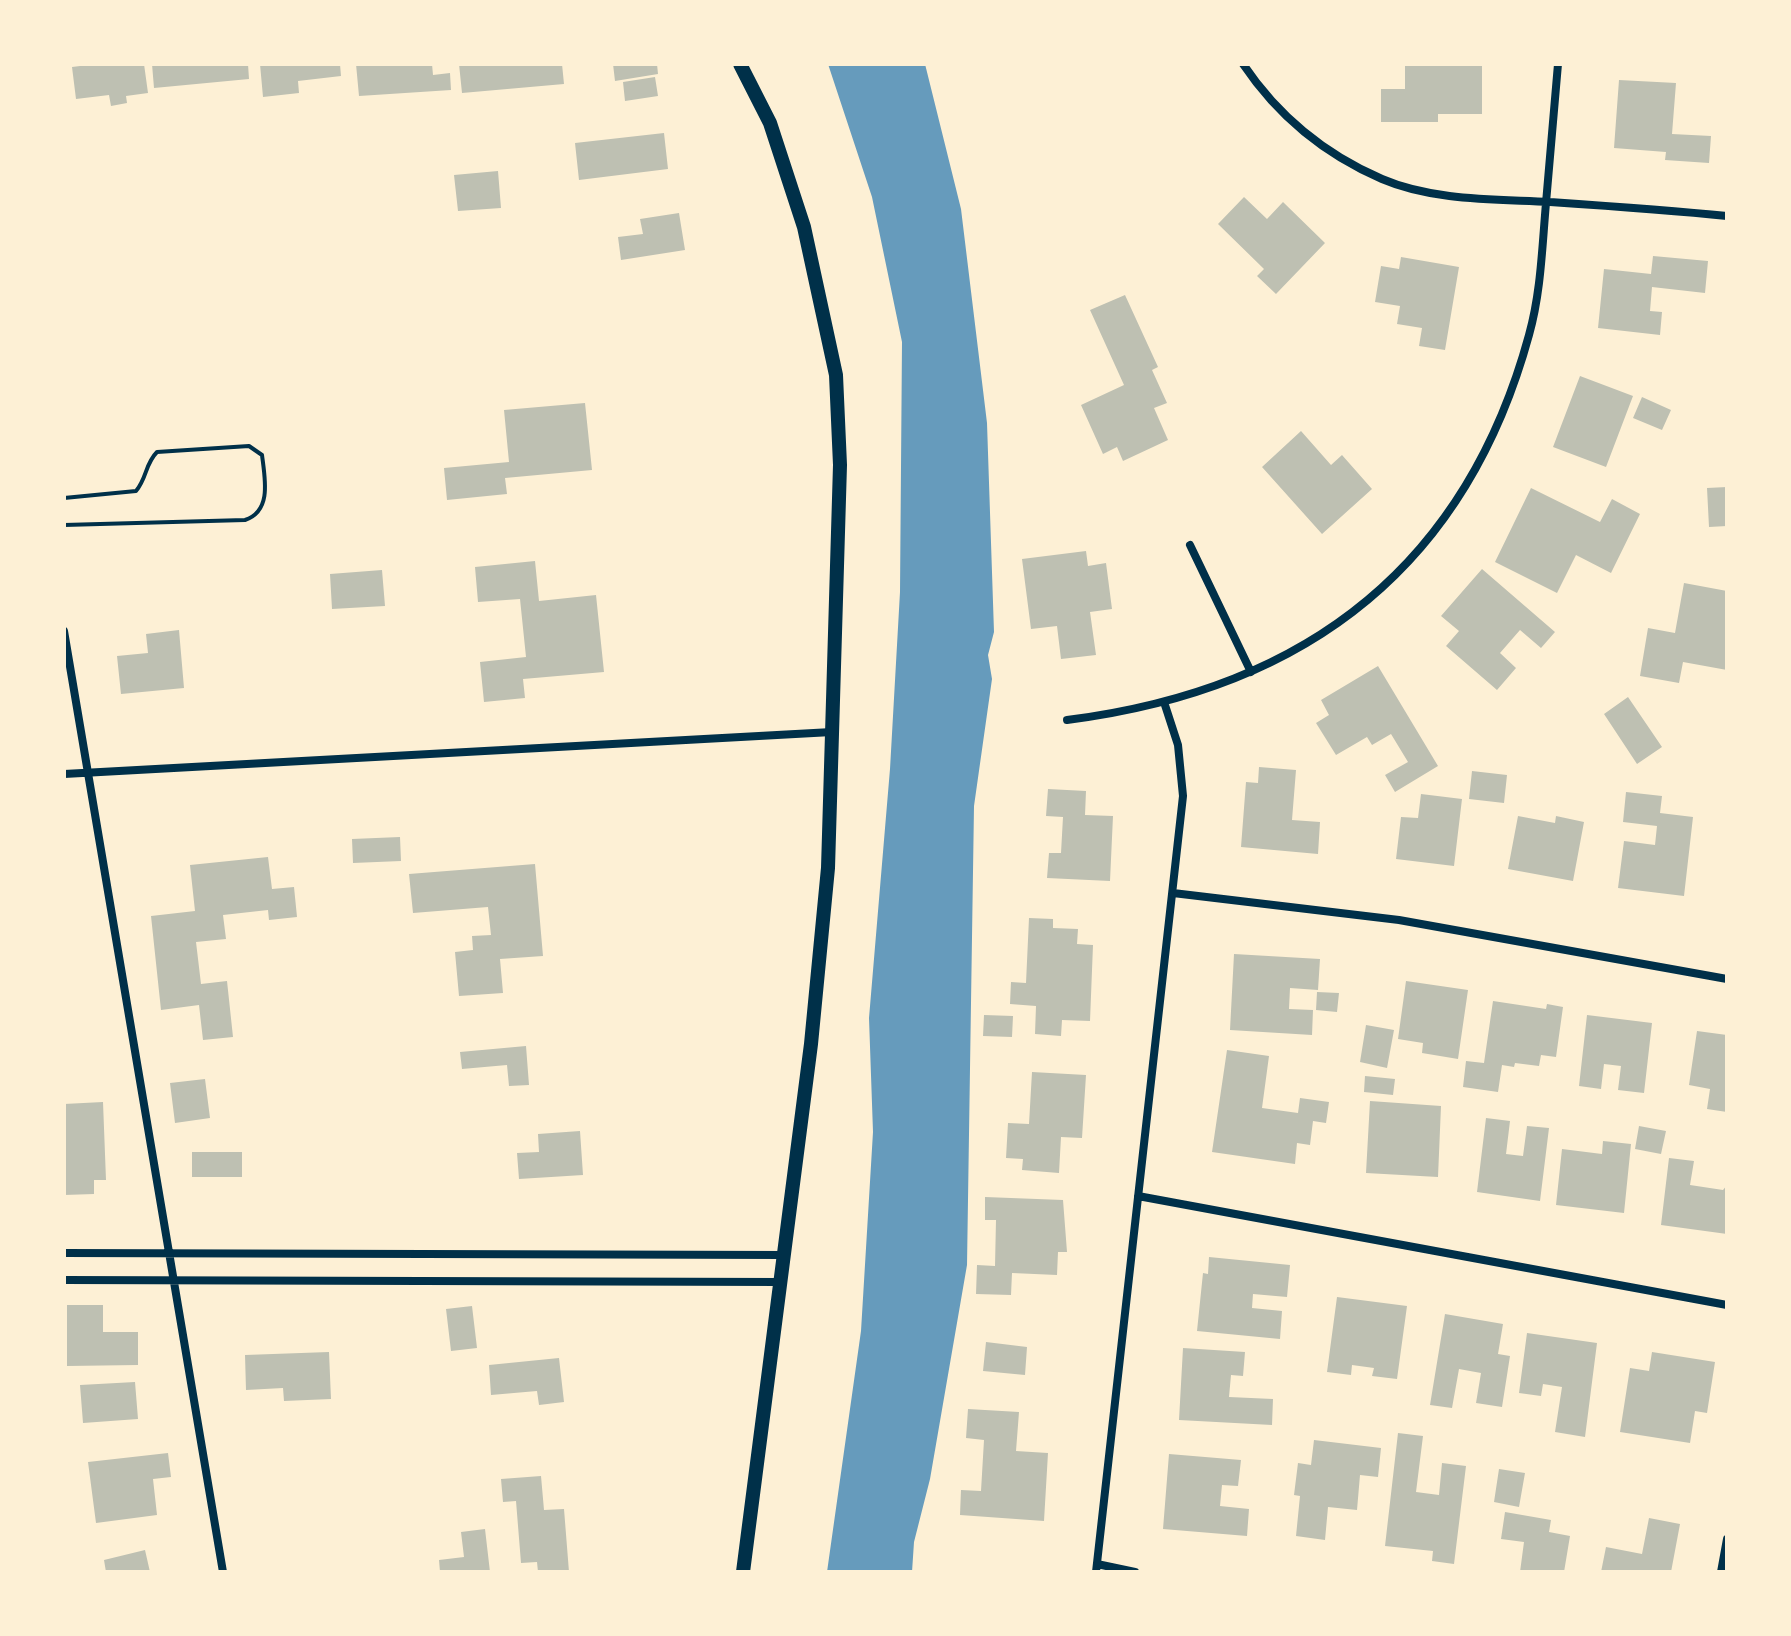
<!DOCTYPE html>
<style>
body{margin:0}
#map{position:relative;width:1791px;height:1636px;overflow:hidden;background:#fdf0d5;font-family:Jost,sans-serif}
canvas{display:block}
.frame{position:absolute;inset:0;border:66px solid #fdf0d5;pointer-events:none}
</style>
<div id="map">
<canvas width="1791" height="1636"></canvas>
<div class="frame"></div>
</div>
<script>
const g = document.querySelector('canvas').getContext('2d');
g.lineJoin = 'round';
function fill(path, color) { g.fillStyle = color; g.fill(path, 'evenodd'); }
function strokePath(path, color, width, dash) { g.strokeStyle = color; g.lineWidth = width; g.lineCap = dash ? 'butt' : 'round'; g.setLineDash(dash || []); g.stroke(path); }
fill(new Path2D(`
 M 828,64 L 925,64 L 961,209 L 987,423 L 994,632 L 988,655 L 992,679 L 974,806 L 967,1265 L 930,1479 L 914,1542 L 912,1572 L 827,1572 L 861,1331 L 873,1132 L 869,1018 L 890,769 L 900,592 L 902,342 L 872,197 Z`), '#669bbc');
fill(new Path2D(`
 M 96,64 L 144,64 L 148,93 L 126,96 L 127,103 L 111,106 L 109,95 L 76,99 L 72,67 Z
 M 152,64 L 248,64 L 249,79 L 154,88 Z
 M 260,64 L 340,64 L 341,76 L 298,81 L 299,93 L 263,97 Z
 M 356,64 L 432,64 L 433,75 L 450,73 L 451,90 L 359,96 Z
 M 459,64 L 562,64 L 564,84 L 462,93 Z
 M 613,64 L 657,64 L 658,74 L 615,81 Z
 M 1405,64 L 1482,64 L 1482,114 L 1438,114 L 1438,122 L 1381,122 L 1381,89 L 1405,89 Z
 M 655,77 L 658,96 L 625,101 L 623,82 Z
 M 1619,80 L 1676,83 L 1672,134 L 1711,136 L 1709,163 L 1665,160 L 1666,152 L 1614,148 Z
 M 664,133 L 668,169 L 579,180 L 575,143 Z
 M 498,171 L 501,208 L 458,211 L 454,175 Z
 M 1244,197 L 1267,219 L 1283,202 L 1325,243 L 1276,294 L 1257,276 L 1264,269 L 1218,224 Z
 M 679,213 L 685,250 L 621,260 L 618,237 L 643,234 L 640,219 Z
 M 1653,256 L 1708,261 L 1705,293 L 1652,287 L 1650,311 L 1662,312 L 1660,335 L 1598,328 L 1604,269 L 1651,274 Z
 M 1401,257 L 1459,267 L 1445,350 L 1419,346 L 1422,328 L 1397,324 L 1400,306 L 1375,302 L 1381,266 L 1399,269 Z
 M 1125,295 L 1158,367 L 1152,370 L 1167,403 L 1154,408 L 1168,440 L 1123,461 L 1117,447 L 1103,454 L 1081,405 L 1124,385 L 1090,310 Z
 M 1580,376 L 1633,396 L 1606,467 L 1553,447 Z
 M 1642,397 L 1671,410 L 1662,430 L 1633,418 Z
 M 585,403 L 592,470 L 505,478 L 507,494 L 447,500 L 444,468 L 509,462 L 504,410 Z
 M 1301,431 L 1331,465 L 1342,455 L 1372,489 L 1322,534 L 1262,467 Z
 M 1727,487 L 1727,526 L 1709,527 L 1707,488 Z
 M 1531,488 L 1600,522 L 1612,499 L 1640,514 L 1611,573 L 1576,555 L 1557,593 L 1495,562 Z
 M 1086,551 L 1088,566 L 1106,563 L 1112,609 L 1090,612 L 1096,655 L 1061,659 L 1057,626 L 1031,629 L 1022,559 Z
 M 535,561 L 539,601 L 596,595 L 604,672 L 523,679 L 525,698 L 484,702 L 480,662 L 526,657 L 520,599 L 478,602 L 475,567 Z
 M 1482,569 L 1555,632 L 1541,648 L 1520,630 L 1500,653 L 1516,668 L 1497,690 L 1446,646 L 1459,631 L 1441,616 Z
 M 382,570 L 385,606 L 332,609 L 330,574 Z
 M 1684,583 L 1727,591 L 1727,670 L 1683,662 L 1679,683 L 1640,676 L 1648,628 L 1675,633 Z
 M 179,630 L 184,688 L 121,694 L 117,656 L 148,653 L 146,634 Z
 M 1378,666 L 1438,766 L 1395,792 L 1385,775 L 1408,762 L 1391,734 L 1372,745 L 1367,737 L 1336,755 L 1316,723 L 1329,715 L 1321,700 Z
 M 1628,697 L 1662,747 L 1637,764 L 1604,714 Z
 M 1259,767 L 1296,770 L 1292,820 L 1320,822 L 1318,854 L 1241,847 L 1246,782 L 1258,783 Z
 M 1472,771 L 1507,775 L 1504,803 L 1469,799 Z
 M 1048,789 L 1086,791 L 1085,815 L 1113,816 L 1110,881 L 1047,878 L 1049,853 L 1061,853 L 1063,817 L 1046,816 Z
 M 1626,792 L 1662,796 L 1660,813 L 1693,817 L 1684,896 L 1618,888 L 1624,841 L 1655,845 L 1657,826 L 1623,822 Z
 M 1421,794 L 1462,799 L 1454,866 L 1396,859 L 1401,817 L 1418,818 Z
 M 1518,816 L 1555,823 L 1556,816 L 1584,822 L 1573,881 L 1508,869 Z
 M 400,837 L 401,861 L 353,863 L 352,839 Z
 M 268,857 L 272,889 L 294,887 L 297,917 L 269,920 L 268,910 L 223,915 L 226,939 L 196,942 L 201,984 L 227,981 L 233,1037 L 203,1040 L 199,1005 L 161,1010 L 151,916 L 195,911 L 190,865 Z
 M 535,864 L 543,956 L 500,959 L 503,993 L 459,996 L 455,952 L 473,950 L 472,936 L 491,935 L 488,907 L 413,913 L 409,874 Z
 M 1029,918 L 1053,919 L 1053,928 L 1078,929 L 1077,944 L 1093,945 L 1090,1021 L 1062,1020 L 1061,1036 L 1035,1034 L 1036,1006 L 1010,1004 L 1011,982 L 1026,983 Z
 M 1234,954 L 1320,959 L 1318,990 L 1290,988 L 1289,1009 L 1313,1010 L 1312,1035 L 1230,1030 Z
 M 1406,981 L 1468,990 L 1458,1059 L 1422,1053 L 1423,1043 L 1398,1039 Z
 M 1317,992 L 1339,993 L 1337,1012 L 1316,1010 Z
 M 1493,1001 L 1546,1009 L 1547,1004 L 1563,1007 L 1556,1057 L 1541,1055 L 1539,1066 L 1515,1063 L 1514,1067 L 1502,1065 L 1498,1092 L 1463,1087 L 1466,1061 L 1484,1063 Z
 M 984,1015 L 1013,1016 L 1012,1037 L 983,1036 Z
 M 1587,1015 L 1652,1023 L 1644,1093 L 1618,1090 L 1621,1066 L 1604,1064 L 1601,1089 L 1579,1086 Z
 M 1366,1025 L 1394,1030 L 1387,1068 L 1360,1062 Z
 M 1697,1031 L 1727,1035 L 1727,1112 L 1707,1109 L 1710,1089 L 1689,1085 Z
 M 526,1046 L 529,1085 L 509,1086 L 507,1065 L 462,1069 L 460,1052 Z
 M 1227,1050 L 1269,1056 L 1262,1108 L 1298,1113 L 1300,1098 L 1329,1102 L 1326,1123 L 1313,1121 L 1310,1145 L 1297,1143 L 1295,1164 L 1212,1152 Z
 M 1032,1072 L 1086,1075 L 1082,1138 L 1061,1137 L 1059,1173 L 1022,1170 L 1023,1159 L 1006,1158 L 1008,1123 L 1029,1124 Z
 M 1365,1076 L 1395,1079 L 1393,1095 L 1364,1092 Z
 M 205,1079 L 210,1118 L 175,1123 L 170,1083 Z
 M 1370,1101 L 1441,1106 L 1438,1177 L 1366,1173 Z
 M 103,1102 L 106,1180 L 94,1180 L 94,1194 L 64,1195 L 64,1104 Z
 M 1486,1118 L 1510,1121 L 1506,1154 L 1523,1156 L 1527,1126 L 1549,1128 L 1540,1201 L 1477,1192 Z
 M 1639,1126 L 1666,1131 L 1661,1154 L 1635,1149 Z
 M 580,1131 L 583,1175 L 519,1179 L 517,1153 L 539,1152 L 538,1134 Z
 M 1603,1141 L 1631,1144 L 1624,1213 L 1556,1205 L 1562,1149 L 1602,1154 Z
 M 192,1152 L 242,1152 L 242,1177 L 192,1177 Z
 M 1669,1158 L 1694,1161 L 1690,1185 L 1723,1190 L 1727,1185 L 1727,1234 L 1661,1225 Z
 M 985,1197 L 1063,1200 L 1067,1252 L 1058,1252 L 1057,1275 L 1012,1273 L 1011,1295 L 976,1294 L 977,1265 L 995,1266 L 996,1220 L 985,1220 Z
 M 1209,1257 L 1290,1265 L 1287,1297 L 1253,1294 L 1252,1308 L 1282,1311 L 1280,1339 L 1197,1331 L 1203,1273 L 1208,1274 Z
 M 1337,1297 L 1407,1306 L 1397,1379 L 1372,1376 L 1374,1368 L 1352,1365 L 1351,1375 L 1327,1372 Z
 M 67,1305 L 103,1305 L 103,1332 L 138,1332 L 138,1365 L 67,1366 Z
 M 472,1306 L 477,1348 L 451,1351 L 446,1309 Z
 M 1445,1314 L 1503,1324 L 1498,1354 L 1510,1356 L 1502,1407 L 1476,1403 L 1481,1373 L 1459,1369 L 1452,1408 L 1430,1405 Z
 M 1527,1333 L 1597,1343 L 1585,1437 L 1555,1432 L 1562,1387 L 1543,1384 L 1541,1396 L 1519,1393 Z
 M 986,1342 L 1027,1347 L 1025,1375 L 983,1371 Z
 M 1183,1348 L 1245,1352 L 1243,1376 L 1231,1375 L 1229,1397 L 1273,1399 L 1272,1425 L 1179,1420 Z
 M 329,1352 L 331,1399 L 284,1401 L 283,1388 L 246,1390 L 245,1355 Z
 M 1652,1352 L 1715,1362 L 1707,1413 L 1695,1411 L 1690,1443 L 1620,1432 L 1630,1368 L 1649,1371 Z
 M 559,1358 L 564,1402 L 539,1405 L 537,1391 L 491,1395 L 489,1365 Z
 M 135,1382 L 138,1419 L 83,1423 L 80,1385 Z
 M 968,1409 L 1019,1412 L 1016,1451 L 1048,1453 L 1044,1521 L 960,1515 L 961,1490 L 981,1491 L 984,1440 L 966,1438 Z
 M 1398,1433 L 1423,1436 L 1416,1492 L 1439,1495 L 1442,1463 L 1466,1466 L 1454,1564 L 1432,1561 L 1433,1551 L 1385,1546 Z
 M 1314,1440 L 1381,1448 L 1378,1477 L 1360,1475 L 1357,1510 L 1328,1507 L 1325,1540 L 1296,1536 L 1300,1496 L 1294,1495 L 1298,1463 L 1311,1465 Z
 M 168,1453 L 171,1477 L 153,1479 L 157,1515 L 96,1523 L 88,1462 Z
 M 1169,1454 L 1241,1460 L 1238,1486 L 1222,1485 L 1220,1506 L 1249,1509 L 1247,1536 L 1163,1529 Z
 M 1499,1469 L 1525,1473 L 1519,1507 L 1494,1502 Z
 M 541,1476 L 544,1510 L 564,1509 L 569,1572 L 538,1572 L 537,1562 L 521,1563 L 516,1501 L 503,1502 L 501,1479 Z
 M 1505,1512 L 1551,1520 L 1549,1532 L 1570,1536 L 1564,1572 L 1520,1572 L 1524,1542 L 1501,1539 Z
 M 1649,1518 L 1680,1524 L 1671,1572 L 1601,1572 L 1606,1547 L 1642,1554 Z
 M 485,1529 L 490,1572 L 440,1572 L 439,1560 L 464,1557 L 461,1532 Z
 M 145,1550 L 150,1572 L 106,1572 L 104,1560 Z`), '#bec0b2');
strokePath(new Path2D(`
 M 64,498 L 136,491 C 147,478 145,464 157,452 L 249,446 L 262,455 C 265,479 272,511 245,520 L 64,525`), '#003049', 4);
strokePath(new Path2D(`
 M 1243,64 C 1278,116 1324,154 1382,179 C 1433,201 1496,199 1550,202 C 1609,206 1668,210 1727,216
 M 1190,545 L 1251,672
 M 64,631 L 223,1572
 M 1067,720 C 1303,690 1465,569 1529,335 C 1541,292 1542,248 1546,203 C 1550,157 1554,110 1558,64
 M 64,774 L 832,732
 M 1173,893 L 1399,920 L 1727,979
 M 1138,1196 L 1727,1305
 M 64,1253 L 784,1255
 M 64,1280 L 780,1282
 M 1097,1564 L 1135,1572
 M 1096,1572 L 1183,796 L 1178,745 L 1164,702
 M 1721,1572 L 1727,1539`), '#003049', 8);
strokePath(new Path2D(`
 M 740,64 L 770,123 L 804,227 L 836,375 L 840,465 L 828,868 L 811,1044 L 743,1572`), '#003049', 14);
</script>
